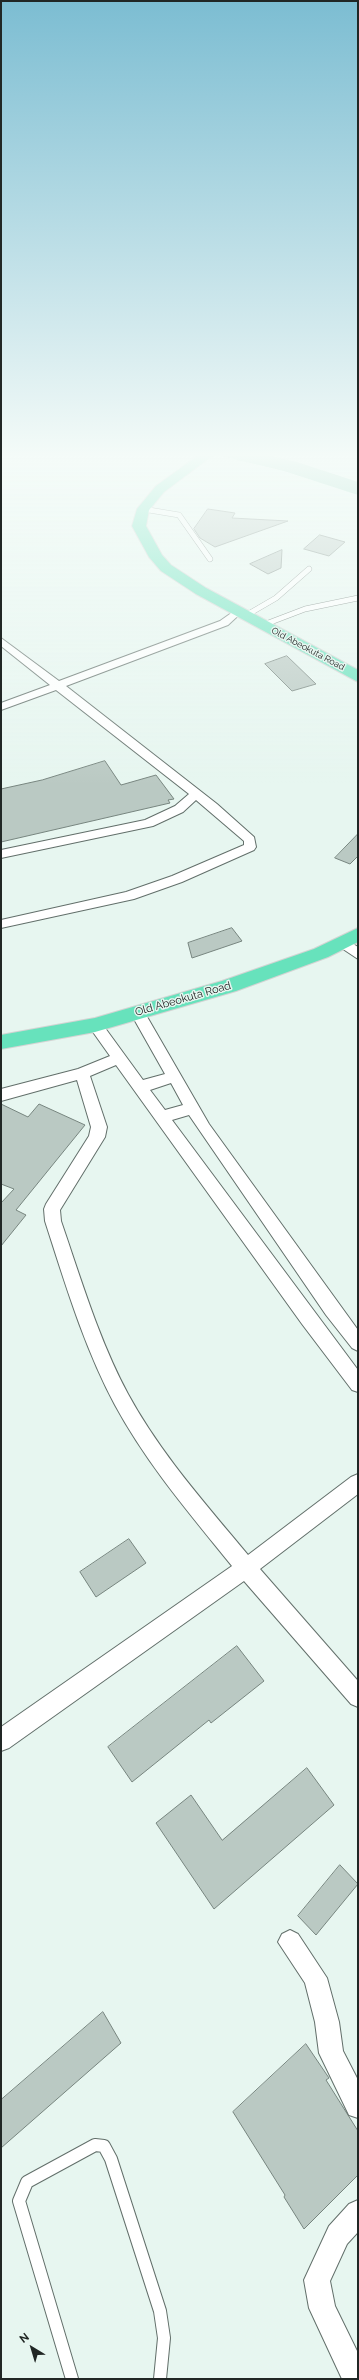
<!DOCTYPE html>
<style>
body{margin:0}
#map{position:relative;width:359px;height:2380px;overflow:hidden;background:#e7f6f0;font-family:Raleway,sans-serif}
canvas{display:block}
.frame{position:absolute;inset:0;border:2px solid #212725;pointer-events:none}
.north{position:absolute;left:12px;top:2328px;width:40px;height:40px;-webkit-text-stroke:3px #e7f6f0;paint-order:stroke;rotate:322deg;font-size:11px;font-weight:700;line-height:16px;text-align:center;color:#212725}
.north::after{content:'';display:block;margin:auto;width:14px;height:18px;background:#212725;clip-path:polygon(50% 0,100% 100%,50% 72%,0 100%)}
</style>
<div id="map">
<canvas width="359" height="2380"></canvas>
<div class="frame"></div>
<div class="north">N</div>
</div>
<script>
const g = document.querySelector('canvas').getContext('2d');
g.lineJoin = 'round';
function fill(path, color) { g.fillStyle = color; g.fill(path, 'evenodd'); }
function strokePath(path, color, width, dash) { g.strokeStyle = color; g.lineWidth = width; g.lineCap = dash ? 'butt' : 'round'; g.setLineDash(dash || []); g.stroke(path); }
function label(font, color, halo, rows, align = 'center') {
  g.font = font + ' Raleway,sans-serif'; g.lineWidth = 3; g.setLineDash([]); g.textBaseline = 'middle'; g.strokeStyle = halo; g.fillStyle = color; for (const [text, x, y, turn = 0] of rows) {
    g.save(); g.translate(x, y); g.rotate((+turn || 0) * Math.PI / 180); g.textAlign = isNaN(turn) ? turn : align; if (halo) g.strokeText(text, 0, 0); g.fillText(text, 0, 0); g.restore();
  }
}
fill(new Path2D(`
 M 218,452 L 255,452 L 297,462 L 358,482 L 358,495 L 284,471 L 221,456 Z`), '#7bcbb0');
const building = new Path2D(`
 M 208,509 L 235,513 L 232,518 L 288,521 L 215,547 L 200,538 L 194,529 Z
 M 320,535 L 345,542 L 329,556 L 304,549 Z
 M 282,550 L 281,568 L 268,574 L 250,564 Z
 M 287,656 L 316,684 L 292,691 L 265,664 Z
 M 105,761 L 121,785 L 156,775 L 174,799 L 168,800 L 170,803 L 1,842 L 1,789 L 42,780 Z
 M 358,834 L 358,856 L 350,864 L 335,858 Z
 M 232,928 L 242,941 L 192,958 L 188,943 Z
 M 1,1104 L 28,1117 L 39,1104 L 85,1125 L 16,1210 L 26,1215 L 1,1246 L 1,1203 L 14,1189 L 1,1184 Z
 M 129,1539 L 146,1563 L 96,1597 L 80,1572 Z
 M 237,1646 L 264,1681 L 211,1723 L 209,1720 L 132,1782 L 108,1747 Z
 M 307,1768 L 334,1805 L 214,1909 L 156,1823 L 191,1795 L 222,1840 Z
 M 340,1865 L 358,1884 L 316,1935 L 298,1916 Z
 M 103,2012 L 121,2043 L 1,2148 L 1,2100 Z
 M 306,2044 L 329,2078 L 326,2080 L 358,2131 L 358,2175 L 304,2229 L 284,2197 L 285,2195 L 233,2112 Z`);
fill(building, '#bac9c3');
strokePath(building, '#77857f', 1);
const laneFar1 = new Path2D(`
 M 143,509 L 179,515 L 210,559
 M 245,616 L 276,598 L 309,569
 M 263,625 L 305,609 L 358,598`);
const lane = new Path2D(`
 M 72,2379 L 19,2201 L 27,2182 L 95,2145 L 104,2146 L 111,2159 L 160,2311 L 164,2338 L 160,2379`);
const street = new Path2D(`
 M 237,609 L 242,612 L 228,625 L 66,686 L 217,804 L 254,837 L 256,847 L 254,850 L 182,882 L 134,899 L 1,928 L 1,920 L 126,892 L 172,876 L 244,845 L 244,841 L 196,800 L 183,812 L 153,826 L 1,858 L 1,850 L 145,820 L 175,806 L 189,794 L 56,690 L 1,710 L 1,703 L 50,685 L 1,646 L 1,638 L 59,681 L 220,621 Z
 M 342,937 L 358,947 L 358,959 L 337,945 L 335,942 Z
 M 137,1007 L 142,1008 L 209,1124 L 358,1330 L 358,1351 L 352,1348 L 326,1315 L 189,1115 L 172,1120 L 358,1370 L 358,1392 L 352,1390 L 302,1324 L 116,1065 L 90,1076 L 107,1127 L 105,1137 L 60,1210 L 61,1221 C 81,1279 99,1340 128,1394 C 160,1453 205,1503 248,1555 L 351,1477 L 358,1474 L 358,1494 L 260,1569 L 358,1681 L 358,1707 L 351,1704 L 244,1581 L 9,1748 L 1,1751 L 1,1727 L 232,1566 C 190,1514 147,1464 115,1405 C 84,1347 65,1283 45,1221 L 44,1209 L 46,1204 L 89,1136 L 91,1127 L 77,1080 L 1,1101 L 1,1089 L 78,1069 L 110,1056 L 88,1025 L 90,1021 L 100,1021 L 143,1080 L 165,1074 L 130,1012 L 132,1008 ZM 171,1083 L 183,1105 L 165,1110 L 150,1090 Z
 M 290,1930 L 298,1934 L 327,1978 L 339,2022 L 343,2051 L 358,2080 L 358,2118 L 349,2115 L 319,2053 L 315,2022 L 305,1983 L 278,1942 L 282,1934 Z
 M 358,2200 L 358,2232 L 347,2244 L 330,2281 L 335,2306 L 358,2353 L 358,2379 L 342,2379 L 309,2308 L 304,2280 L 329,2226 L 349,2204 Z`);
const highway = new Path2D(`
 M 203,452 L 217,452 L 164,492 L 149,510 L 146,526 L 162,555 L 171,565 L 206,588 L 358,670 L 358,682 L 196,594 L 161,571 L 149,557 L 132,526 L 137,509 L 156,486 Z
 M 358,928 L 358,942 L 328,957 L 236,991 L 95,1032 L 1,1049 L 1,1035 L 95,1018 L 222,981 L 314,949 Z`);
strokePath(laneFar1, '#626f6a', 6);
strokePath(lane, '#626f6a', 14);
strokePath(street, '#626f6a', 2);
strokePath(highway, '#d3d4d3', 2);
strokePath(laneFar1, '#fff', 5);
strokePath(lane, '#fff', 12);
fill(street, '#fff');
fill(highway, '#67e2bc');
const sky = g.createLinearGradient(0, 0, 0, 785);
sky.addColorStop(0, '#7cbdd2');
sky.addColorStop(0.58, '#f4fbf8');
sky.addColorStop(1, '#f4fbf800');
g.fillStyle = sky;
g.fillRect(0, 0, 359, 785);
label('9px', '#212725', '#e7f6f0', [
 ["Old Abeokuta Road",308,649,28]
]);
label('11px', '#212725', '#e7f6f0', [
 ["Old Abeokuta Road",183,999,-16]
]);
</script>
